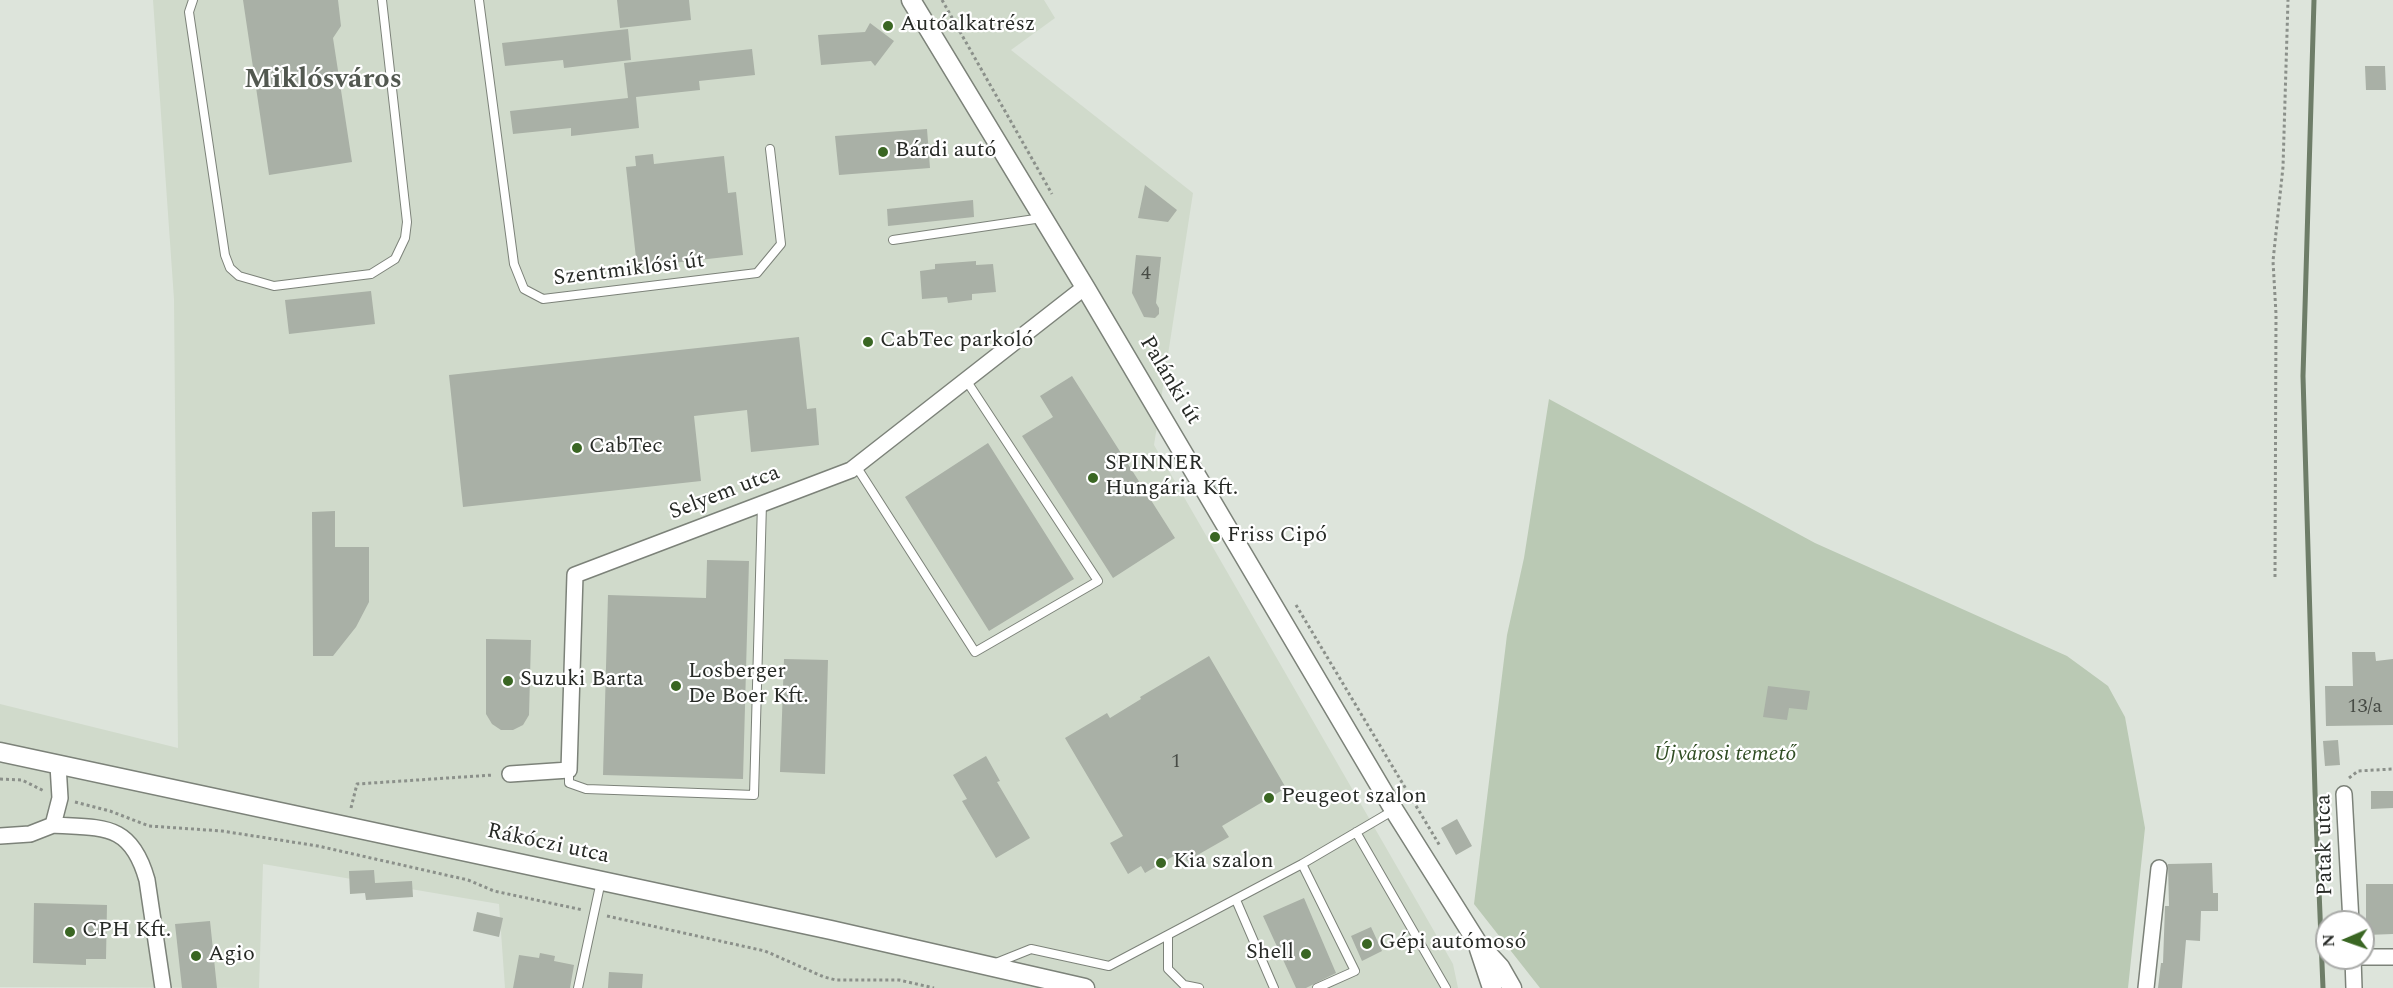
<!DOCTYPE html>
<meta charset="utf-8">
<style>
body{margin:0}
#map{position:relative;width:2393px;height:988px;overflow:hidden;background:#dde4db;font-family:Spectral,serif}
canvas{display:block}
.north{position:absolute;left:2315px;top:910px;width:60px;height:60px;box-sizing:border-box;background:#fff;border:2px solid #a9aaa8;border-radius:50%;rotate:268deg;font-size:16px;font-weight:700;line-height:24px;text-align:center;color:#272a26}
.north::after{content:'';display:block;margin:auto;width:21px;height:27px;background:#3a6623;clip-path:polygon(50% 0,100% 100%,50% 72%,0 100%)}
</style>
<div id="map">
<canvas width="2393" height="988"></canvas>
<div class="north">N</div>
</div>
<script>
const g = document.querySelector('canvas').getContext('2d');
g.lineJoin = 'round';
function fill(path, color) { g.fillStyle = color; g.fill(path, 'evenodd'); }
function strokePath(path, color, width, dash) { g.strokeStyle = color; g.lineWidth = width; g.lineCap = dash ? 'butt' : 'round'; g.setLineDash(dash || []); g.stroke(path); }
function label(font, color, halo, rows, align = 'center') {
  g.font = font + ' Spectral,serif'; g.lineWidth = 4.5; g.setLineDash([]); g.textBaseline = 'middle'; g.strokeStyle = halo; g.fillStyle = color; for (const [text, x, y, turn = 0] of rows) {
    g.save(); g.translate(x, y); g.rotate((+turn || 0) * Math.PI / 180); g.textAlign = isNaN(turn) ? turn : align; if (halo) g.strokeText(text, 0, 0); g.fillText(text, 0, 0); g.restore();
  }
}
fill(new Path2D(`
 M 153,0 L 1044,0 L 1055,18 L 1011,50 L 1193,193 L 1154,445 L 1453,964 L 1458,988 L 505,988 L 499,904 L 263,864 L 259,988 L 0,987 L 0,704 L 178,748 L 174,299 Z`), '#d0dacb');
fill(new Path2D(`
 M 1549,399 L 1815,543 L 2067,656 L 2108,686 L 2125,717 L 2145,828 L 2128,988 L 1540,988 L 1474,904 L 1507,635 L 1524,558 Z`), '#bac9b4');
strokePath(new Path2D(`
 M 2314,0 L 2303,376 L 2315,792 L 2323,988`), '#6e7d68', 5);
fill(new Path2D(`
 M 243,0 L 338,0 L 341,26 L 333,38 L 352,162 L 269,175 Z
 M 617,0 L 689,0 L 691,20 L 620,28 Z
 M 870,23 L 894,41 L 875,66 L 871,61 L 821,65 L 818,35 L 865,32 Z
 M 628,29 L 631,60 L 564,68 L 563,60 L 505,66 L 502,43 Z
 M 752,49 L 755,75 L 699,81 L 700,90 L 636,97 L 639,128 L 571,136 L 571,128 L 513,134 L 510,111 L 628,98 L 624,63 Z
 M 2365,66 L 2385,66 L 2386,90 L 2366,90 Z
 M 927,129 L 930,168 L 839,175 L 835,136 Z
 M 653,154 L 654,164 L 724,156 L 728,193 L 736,192 L 743,255 L 637,267 L 626,167 L 636,166 L 635,156 Z
 M 1145,185 L 1177,210 L 1168,222 L 1138,218 Z
 M 973,200 L 974,217 L 888,226 L 887,209 Z
 M 1136,255 L 1161,257 L 1156,303 L 1159,308 L 1159,314 L 1155,318 L 1144,317 L 1132,293 Z
 M 976,261 L 976,265 L 993,264 L 996,292 L 972,294 L 972,300 L 948,303 L 947,297 L 922,299 L 920,271 L 935,269 L 935,264 Z
 M 371,291 L 375,324 L 289,334 L 285,300 Z
 M 799,337 L 807,409 L 816,408 L 819,445 L 751,452 L 747,410 L 694,416 L 701,481 L 463,507 L 449,375 Z
 M 1072,376 L 1175,538 L 1113,578 L 1022,436 L 1053,417 L 1040,396 Z
 M 988,443 L 1074,579 L 989,631 L 905,497 Z
 M 335,511 L 335,547 L 369,547 L 369,602 L 356,627 L 333,656 L 313,656 L 312,512 Z
 M 707,560 L 749,561 L 743,779 L 603,775 L 608,595 L 706,598 Z
 M 486,639 L 531,640 L 529,715 L 523,725 L 513,730 L 501,730 L 492,724 L 486,714 Z
 M 2352,652 L 2375,652 L 2376,661 L 2393,659 L 2393,725 L 2326,726 L 2325,686 L 2353,686 Z
 M 1209,656 L 1286,788 L 1222,826 L 1229,837 L 1187,861 L 1182,851 L 1145,873 L 1141,866 L 1128,874 L 1110,843 L 1123,836 L 1065,738 L 1107,713 L 1110,718 L 1141,699 L 1140,697 Z
 M 784,659 L 828,660 L 825,774 L 780,772 Z
 M 1768,686 L 1810,691 L 1807,710 L 1789,708 L 1787,720 L 1763,717 Z
 M 2338,740 L 2340,765 L 2325,766 L 2323,741 Z
 M 986,756 L 1000,781 L 997,782 L 1030,838 L 996,858 L 962,801 L 967,799 L 953,775 Z
 M 2371,791 L 2393,791 L 2393,808 L 2371,809 Z
 M 1457,819 L 1472,846 L 1456,855 L 1441,828 Z
 M 2212,863 L 2213,893 L 2218,893 L 2218,911 L 2201,911 L 2200,941 L 2186,940 L 2182,988 L 2158,988 L 2161,963 L 2163,963 L 2165,906 L 2169,906 L 2168,864 Z
 M 374,870 L 375,883 L 412,881 L 413,897 L 366,900 L 365,893 L 350,894 L 349,871 Z
 M 2366,884 L 2393,884 L 2393,934 L 2366,935 Z
 M 1304,898 L 1336,973 L 1306,988 L 1296,988 L 1263,916 Z
 M 34,903 L 107,905 L 106,959 L 86,959 L 86,965 L 33,963 Z
 M 477,912 L 503,918 L 499,937 L 473,931 Z
 M 210,921 L 217,988 L 182,988 L 175,924 Z
 M 1371,927 L 1382,951 L 1362,961 L 1351,936 Z
 M 540,953 L 555,956 L 554,961 L 574,965 L 570,988 L 513,988 L 519,955 L 539,958 Z
 M 609,972 L 643,974 L 642,988 L 608,988 Z`), '#a9b0a6');
const service = new Path2D(`
 M 193,0 L 189,12 L 225,255 L 230,268 L 239,276 L 274,286 L 371,274 L 395,259 L 405,238 L 407,222 L 382,0
 M 479,0 L 514,264 L 524,289 L 543,299 L 757,273 L 781,244 L 770,149
 M 893,240 L 1042,218
 M 856,466 L 975,652 L 1098,581 L 966,380
 M 569,770 L 569,783 L 586,789 L 754,795 L 762,503
 M 1356,832 L 1446,988
 M 1302,864 L 1355,971 L 1317,988
 M 1236,900 L 1274,988
 M 1168,936 L 1168,969 L 1184,985 L 1199,988
 M 996,963 L 1031,949 L 1109,966 L 1302,864 L 1394,810
 M 578,988 L 601,881`);
const minor = new Path2D(`
 M 510,774 L 569,770 L 575,575 L 851,470 L 1085,287
 M 2344,794 L 2351,922
 M 53,825 C 104,828 131,823 147,880 L 163,988
 M 0,836 L 30,834 L 53,825 L 60,798 L 58,765
 M 2363,957 L 2393,957
 M 2353,958 L 2354,988
 M 2146,988 L 2159,868`);
const tertiary = new Path2D(`
 M 911,0 L 1085,287 L 1394,810 L 1477,942 L 1500,967 L 1512,988
 M 0,752 L 831,930 L 1085,988
 M 1479,949 L 1492,988`);
strokePath(service, '#7c8279', 10);
strokePath(minor, '#7c8279', 18);
strokePath(tertiary, '#7c8279', 21);
strokePath(new Path2D(`
 M 942,0 L 1052,194
 M 2275,577 L 2276,314 L 2273,261 L 2283,167 L 2288,0
 M 1296,605 L 1440,846
 M 2349,778 L 2358,771 L 2393,769
 M 0,779 L 22,780 L 44,791
 M 75,802 L 110,811 L 149,826 L 222,831 L 318,846 L 468,880 L 494,891 L 583,910
 M 351,808 L 357,784 L 493,775
 M 607,916 L 765,951 L 824,977 L 836,980 L 899,980 L 934,988`), '#8b908a', 3, [3, 3]);
strokePath(service, '#fff', 8);
strokePath(minor, '#fff', 15);
strokePath(tertiary, '#fff', 18);
for (const [x, y, r, color] of [
 [888,26,6,"#3a6623"],
 [883,152,6,"#3a6623"],
 [868,342,6,"#3a6623"],
 [577,448,6,"#3a6623"],
 [1093,478,6,"#3a6623"],
 [1215,537,6,"#3a6623"],
 [508,681,6,"#3a6623"],
 [676,686,6,"#3a6623"],
 [1269,798,6,"#3a6623"],
 [1161,863,6,"#3a6623"],
 [70,932,6,"#3a6623"],
 [1367,944,6,"#3a6623"],
 [1306,954,6,"#3a6623"],
 [196,956,6,"#3a6623"]
]) { const dot = new Path2D(); dot.arc(x, y, r, 0, 2 * Math.PI); g.fillStyle = color; g.fill(dot); strokePath(dot, '#fff', 2); }
label('20px', '#484c46', null, [
 ["4",1146,275],
 ["13/a",2365,708],
 ["1",1176,763]
]);
label('22px', '#272a26', '#fff', [
 ["Autóalkatrész",900,26],
 ["Bárdi autó",895,152],
 ["CabTec parkoló",880,342],
 ["CabTec",589,448],
 ["SPINNER",1105,465],
 ["Hungária Kft.",1105,490],
 ["Friss Cipó",1227,537],
 ["Losberger",688,673],
 ["De Boer Kft.",688,698],
 ["Suzuki Barta",520,681],
 ["Peugeot szalon",1281,798],
 ["Kia szalon",1173,863],
 ["CPH Kft.",82,932],
 ["Gépi autómosó",1379,944],
 ["Shell",1294,954,"right"],
 ["Agio",208,956]
], 'left');
label('22px', '#272a26', '#fff', [
 ["Szentmiklósi út",629,271,-7],
 ["Palánki út",1169,381,59],
 ["Selyem utca",725,494,-21],
 ["Rákóczi utca",548,845,12],
 ["Patak utca",2326,845,-91]
]);
label('italic 22px', '#304d23', '#fff', [
 ["Újvárosi temető",1725,756]
]);
label('bold 28px', '#525850', '#fff', [
 ["Miklósváros",323,82]
]);
</script>
